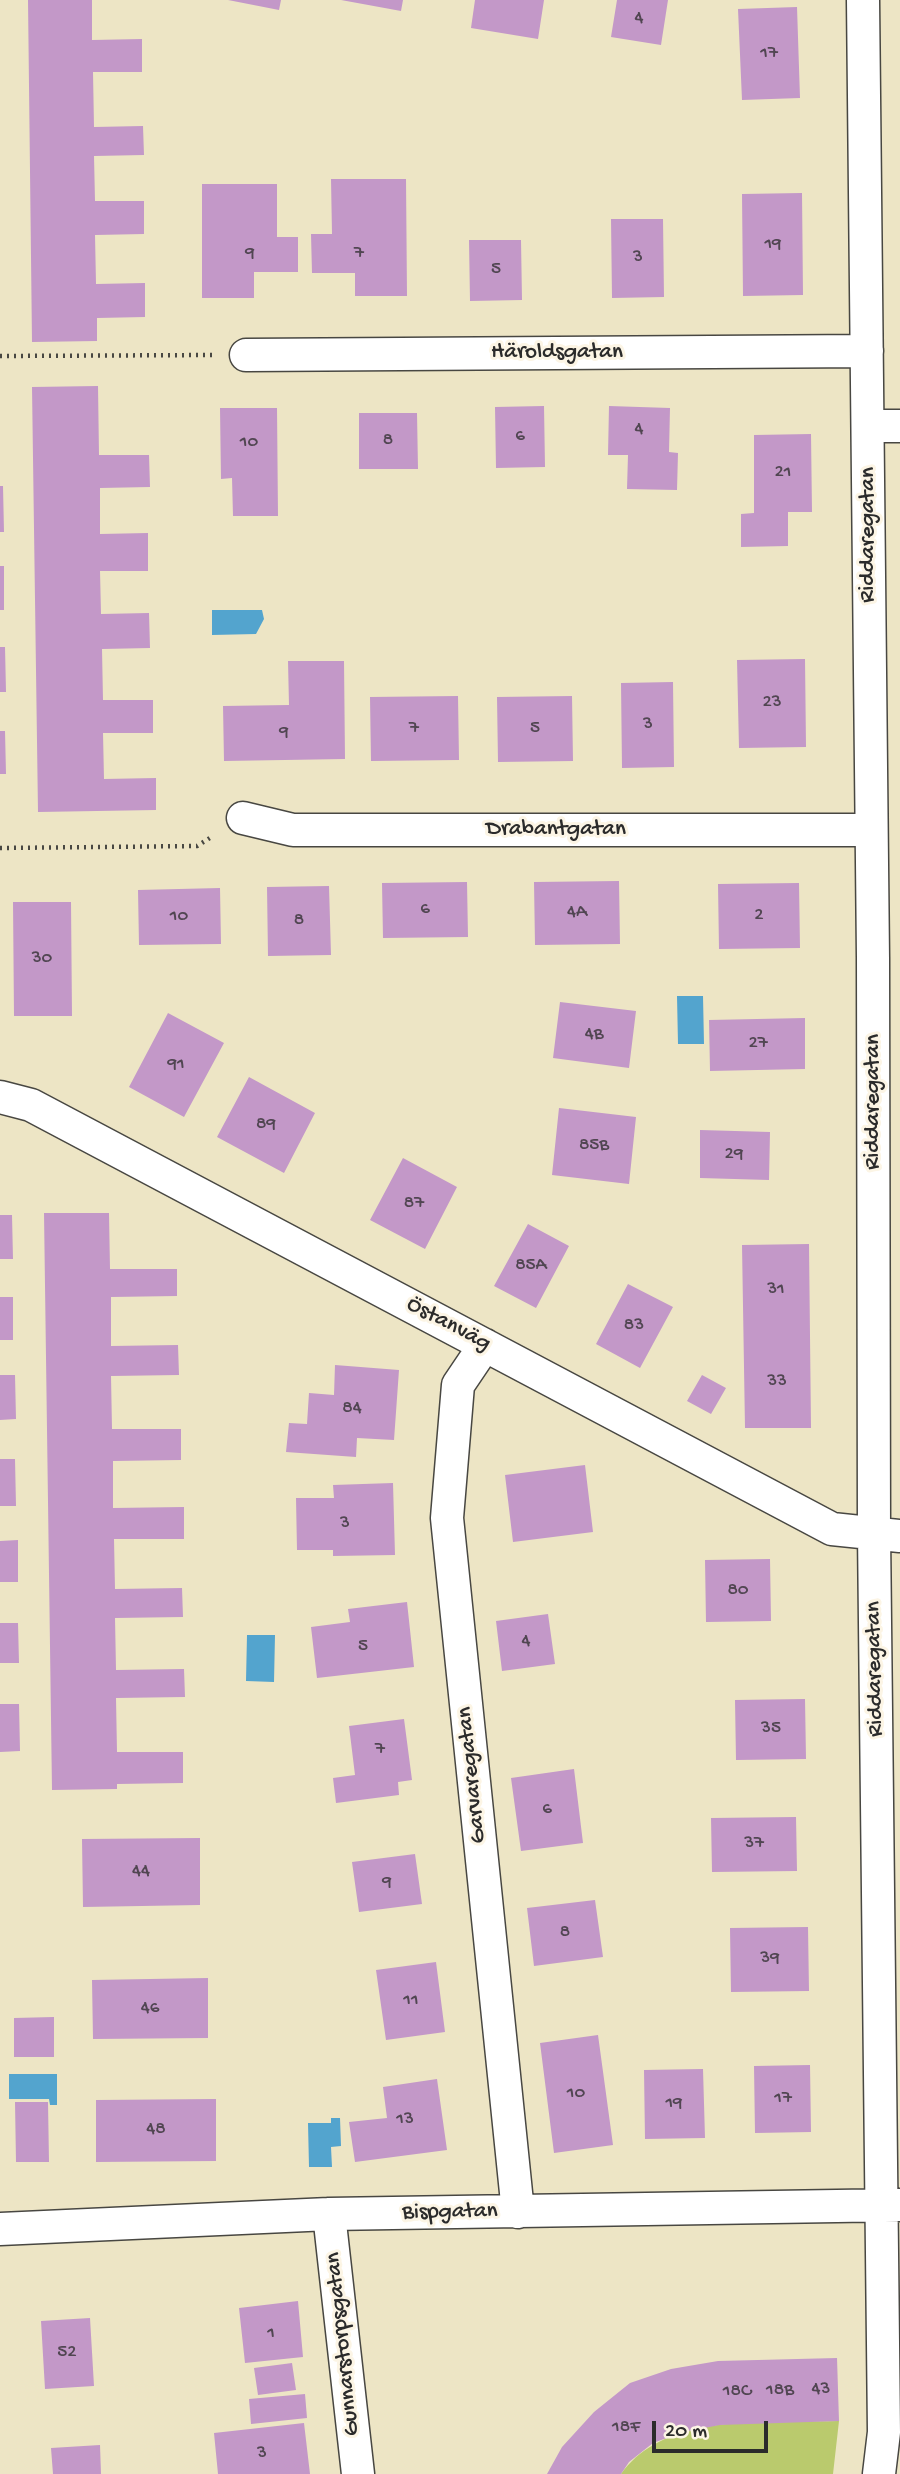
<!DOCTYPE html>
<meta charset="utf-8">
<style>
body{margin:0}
#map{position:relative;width:900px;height:2474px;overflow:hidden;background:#ede5c5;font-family:"Gochi Hand",sans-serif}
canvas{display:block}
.scale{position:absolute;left:652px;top:2421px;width:116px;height:32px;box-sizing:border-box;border:4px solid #2b2b2b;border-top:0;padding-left:9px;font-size:21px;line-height:24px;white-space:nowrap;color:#2b2b2b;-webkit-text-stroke:5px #fcf5e5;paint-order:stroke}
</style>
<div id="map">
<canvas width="900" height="2474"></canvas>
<div class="scale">20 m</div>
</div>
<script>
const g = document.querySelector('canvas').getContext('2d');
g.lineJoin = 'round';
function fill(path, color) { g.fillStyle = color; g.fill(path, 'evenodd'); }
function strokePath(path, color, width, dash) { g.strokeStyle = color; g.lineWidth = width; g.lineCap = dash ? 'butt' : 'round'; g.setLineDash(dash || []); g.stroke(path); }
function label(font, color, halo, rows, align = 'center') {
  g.font = font + ' "Gochi Hand",sans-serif'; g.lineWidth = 6; g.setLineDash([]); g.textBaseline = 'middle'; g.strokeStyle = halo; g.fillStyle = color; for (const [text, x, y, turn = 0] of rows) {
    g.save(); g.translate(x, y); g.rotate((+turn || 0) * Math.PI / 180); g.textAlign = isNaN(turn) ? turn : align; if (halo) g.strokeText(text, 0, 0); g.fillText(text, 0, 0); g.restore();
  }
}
fill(new Path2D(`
 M 839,2421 L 833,2474 L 621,2474 C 666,2411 769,2423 839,2421 Z`), '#baca6d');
fill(new Path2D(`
 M 212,610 L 262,610 L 264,619 L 256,634 L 212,635 Z
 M 677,996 L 703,996 L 704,1044 L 678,1044 Z
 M 247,1635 L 275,1635 L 274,1682 L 246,1681 Z
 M 9,2074 L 57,2074 L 57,2105 L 50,2105 L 49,2099 L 9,2099 Z
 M 331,2118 L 340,2118 L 341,2146 L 331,2147 L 332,2167 L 309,2167 L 308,2123 L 331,2123 Z`), '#53a4ce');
fill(new Path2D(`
 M 28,0 L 92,0 L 92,40 L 142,39 L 142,72 L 93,72 L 94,127 L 143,126 L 144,155 L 94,156 L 95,201 L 144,201 L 144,234 L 95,235 L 96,284 L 145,283 L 145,317 L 97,318 L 97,341 L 32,342 Z
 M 228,0 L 281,0 L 279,10 Z
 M 341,0 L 403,0 L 401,11 Z
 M 475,0 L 544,0 L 538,39 L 471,28 Z
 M 617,0 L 668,0 L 661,45 L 611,37 Z
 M 797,7 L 800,98 L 742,100 L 738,9 Z
 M 331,179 L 406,179 L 407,296 L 355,296 L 355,273 L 312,273 L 311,234 L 332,234 Z
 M 202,184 L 277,184 L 277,237 L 298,237 L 298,272 L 254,272 L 254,298 L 202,298 Z
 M 802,193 L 803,295 L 743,296 L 742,194 Z
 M 611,219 L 663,219 L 664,297 L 612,298 Z
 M 469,240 L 521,240 L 522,300 L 470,301 Z
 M 98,386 L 99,455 L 149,455 L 150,487 L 100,488 L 100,534 L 148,533 L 148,571 L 100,571 L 101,614 L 149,613 L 150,648 L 102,649 L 103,700 L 153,700 L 153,733 L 103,733 L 104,779 L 156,778 L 156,810 L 38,812 L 32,387 Z
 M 544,406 L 545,467 L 496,468 L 495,407 Z
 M 609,406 L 670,408 L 669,452 L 678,453 L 677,490 L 627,489 L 628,455 L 608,455 Z
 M 220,408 L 277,408 L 278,516 L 233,516 L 232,478 L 221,479 Z
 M 359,413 L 417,413 L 418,469 L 359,469 Z
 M 811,434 L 812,512 L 788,512 L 788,546 L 741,547 L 741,514 L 754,513 L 754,435 Z
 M 0,486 L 3,486 L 4,532 L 0,532 Z
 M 0,566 L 4,566 L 4,610 L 0,610 Z
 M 0,647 L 5,647 L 6,692 L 0,692 Z
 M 805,659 L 806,747 L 739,748 L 737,660 Z
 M 288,661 L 344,661 L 345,759 L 224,761 L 223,706 L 289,705 Z
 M 673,682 L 674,767 L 622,768 L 621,683 Z
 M 458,696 L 459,760 L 371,761 L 370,697 Z
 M 572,696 L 573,761 L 498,762 L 497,697 Z
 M 0,731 L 5,731 L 6,774 L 0,774 Z
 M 619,881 L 620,944 L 535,945 L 534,882 Z
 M 467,882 L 468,937 L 383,938 L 382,883 Z
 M 799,883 L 800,948 L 719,949 L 718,884 Z
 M 329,886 L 331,955 L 268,956 L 267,887 Z
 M 220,888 L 221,944 L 139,945 L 138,890 Z
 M 13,902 L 71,902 L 72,1016 L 14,1016 Z
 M 560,1002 L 636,1011 L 629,1068 L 553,1058 Z
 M 168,1013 L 224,1043 L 184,1117 L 129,1087 Z
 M 805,1018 L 805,1069 L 710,1071 L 709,1020 Z
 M 249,1077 L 315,1113 L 284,1173 L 217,1137 Z
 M 559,1108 L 636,1117 L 629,1184 L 552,1175 Z
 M 700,1130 L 770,1132 L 769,1180 L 700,1178 Z
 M 403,1158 L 457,1187 L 425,1249 L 370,1220 Z
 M 44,1213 L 109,1213 L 110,1269 L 177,1269 L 177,1296 L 111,1297 L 111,1346 L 178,1345 L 179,1375 L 111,1376 L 112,1429 L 181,1429 L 181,1460 L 113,1461 L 113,1508 L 184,1507 L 184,1539 L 114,1539 L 115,1589 L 182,1588 L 183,1617 L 115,1618 L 116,1670 L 184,1669 L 185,1697 L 116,1698 L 117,1752 L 183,1752 L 183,1783 L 117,1784 L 117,1789 L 52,1790 Z
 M 0,1215 L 12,1215 L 13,1259 L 0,1259 Z
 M 528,1224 L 569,1246 L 536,1308 L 494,1286 Z
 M 809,1244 L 811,1428 L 745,1428 L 742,1245 Z
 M 628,1284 L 673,1307 L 640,1368 L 596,1344 Z
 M 0,1297 L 13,1297 L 13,1340 L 0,1340 Z
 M 335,1365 L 399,1370 L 394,1440 L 357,1438 L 356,1457 L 286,1452 L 289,1423 L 307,1424 L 309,1393 L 334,1395 Z
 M 0,1375 L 15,1375 L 16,1419 L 0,1420 Z
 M 702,1375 L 726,1388 L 711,1414 L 687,1401 Z
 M 0,1459 L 15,1459 L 16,1506 L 0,1506 Z
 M 585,1465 L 593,1532 L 513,1542 L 505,1475 Z
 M 393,1483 L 395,1555 L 333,1556 L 333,1550 L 297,1550 L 296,1498 L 334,1498 L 333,1485 Z
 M 18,1540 L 18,1582 L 0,1582 L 0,1541 Z
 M 770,1559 L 771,1621 L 706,1622 L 705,1560 Z
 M 407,1602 L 414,1667 L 317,1678 L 311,1627 L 350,1622 L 348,1609 Z
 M 548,1614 L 555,1664 L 502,1671 L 496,1621 Z
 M 0,1623 L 18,1623 L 19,1663 L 0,1663 Z
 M 805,1699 L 806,1759 L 736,1760 L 735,1700 Z
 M 0,1704 L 19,1704 L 20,1751 L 0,1752 Z
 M 404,1719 L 412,1780 L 398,1782 L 399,1795 L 336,1803 L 333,1778 L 355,1775 L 349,1726 Z
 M 574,1769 L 583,1843 L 521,1851 L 511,1778 Z
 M 796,1817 L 797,1871 L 712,1872 L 711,1818 Z
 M 200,1838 L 200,1905 L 83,1907 L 82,1839 Z
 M 415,1854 L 422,1904 L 359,1912 L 352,1862 Z
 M 595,1900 L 603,1957 L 534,1966 L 527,1908 Z
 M 808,1927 L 809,1991 L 731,1992 L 730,1928 Z
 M 436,1962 L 445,2032 L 386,2040 L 376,1970 Z
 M 208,1978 L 208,2038 L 93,2039 L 92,1980 Z
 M 54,2017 L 54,2057 L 14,2057 L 14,2018 Z
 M 598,2035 L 613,2145 L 554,2153 L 540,2043 Z
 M 810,2065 L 811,2132 L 755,2133 L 754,2066 Z
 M 703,2069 L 705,2138 L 645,2139 L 644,2070 Z
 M 437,2079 L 447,2150 L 355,2162 L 349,2122 L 387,2118 L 383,2087 Z
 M 216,2099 L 216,2161 L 96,2162 L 96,2100 Z
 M 15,2102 L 48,2102 L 49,2162 L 16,2162 Z
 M 298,2301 L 303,2357 L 245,2363 L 239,2308 Z
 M 90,2318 L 94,2386 L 45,2389 L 41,2321 Z
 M 837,2358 L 839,2421 L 720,2425 L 683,2432 L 653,2443 L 629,2462 L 621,2474 L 547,2474 L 562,2447 L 594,2412 L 630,2383 L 671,2369 L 718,2361 Z
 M 292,2363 L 296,2390 L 258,2395 L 254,2368 Z
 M 305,2394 L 307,2418 L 251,2424 L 249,2399 Z
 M 304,2423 L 310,2474 L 218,2474 L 214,2433 Z
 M 100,2445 L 101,2474 L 53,2474 L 51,2448 Z`), '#c398c8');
const street = new Path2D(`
 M 863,0 L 873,957 L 874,1533 L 884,2432 L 879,2474
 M 246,355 L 867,351
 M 869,426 L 900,426
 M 243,818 L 293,830 L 871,830
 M 0,1097 L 31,1105 L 832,1529 L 900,1536
 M 485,1345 L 458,1385 L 447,1518 L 518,2212
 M 329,2214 L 358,2474
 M 0,2229 L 329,2214 L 900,2205`);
strokePath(street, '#484742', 35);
strokePath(new Path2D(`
 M 0,356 L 213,355
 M 0,848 L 197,846 L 213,836`), '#484742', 4.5, [2, 5]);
strokePath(street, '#fff', 32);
label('19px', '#514652', null, [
 ["4",639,19],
 ["17",769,54],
 ["19",773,245],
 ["9",250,254],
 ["7",359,254],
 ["3",638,258],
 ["5",496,270],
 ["4",639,430],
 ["6",520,437],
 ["8",388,441],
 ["10",249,443],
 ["21",783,473],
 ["23",772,703],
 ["3",648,725],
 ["7",414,729],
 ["5",535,729],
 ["9",284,733],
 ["6",425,910],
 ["4A",577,913],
 ["2",759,916],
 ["10",179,917],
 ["8",299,921],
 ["30",42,959],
 ["4B",594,1035],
 ["27",758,1044],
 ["91",176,1065],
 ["89",266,1125],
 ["85B",594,1146],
 ["29",734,1155],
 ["87",414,1204],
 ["85A",531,1266],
 ["31",776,1290],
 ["83",634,1326],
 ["33",777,1382],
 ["84",352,1409],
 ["3",345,1524],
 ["80",738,1591],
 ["4",526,1642],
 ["5",363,1647],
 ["35",771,1729],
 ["7",380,1750],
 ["6",547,1810],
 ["37",754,1844],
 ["44",141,1872],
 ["9",387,1883],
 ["8",565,1933],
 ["39",770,1959],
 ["11",411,2001],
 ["46",150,2009],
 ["10",576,2094],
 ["17",783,2099],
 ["19",674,2104],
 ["13",405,2120],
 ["48",156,2130],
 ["1",271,2334],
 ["52",67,2353],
 ["43",821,2390],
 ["18B",780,2391],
 ["18C",737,2392],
 ["18F",626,2428],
 ["3",262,2454]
]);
label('23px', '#2b2b2b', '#fcf5e5', [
 ["Häroldsgatan",557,353],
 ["Riddaregatan",869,535,-90],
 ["Drabantgatan",556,830],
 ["Riddaregatan",874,1102,-90],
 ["Östanväg",448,1325,28],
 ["Riddaregatan",876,1669,-91],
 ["Garvaregatan",473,1775,-96],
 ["Bispgatan",450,2213,-1],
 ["Gunnarstorpsgatan",344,2344,-96]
]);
</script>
